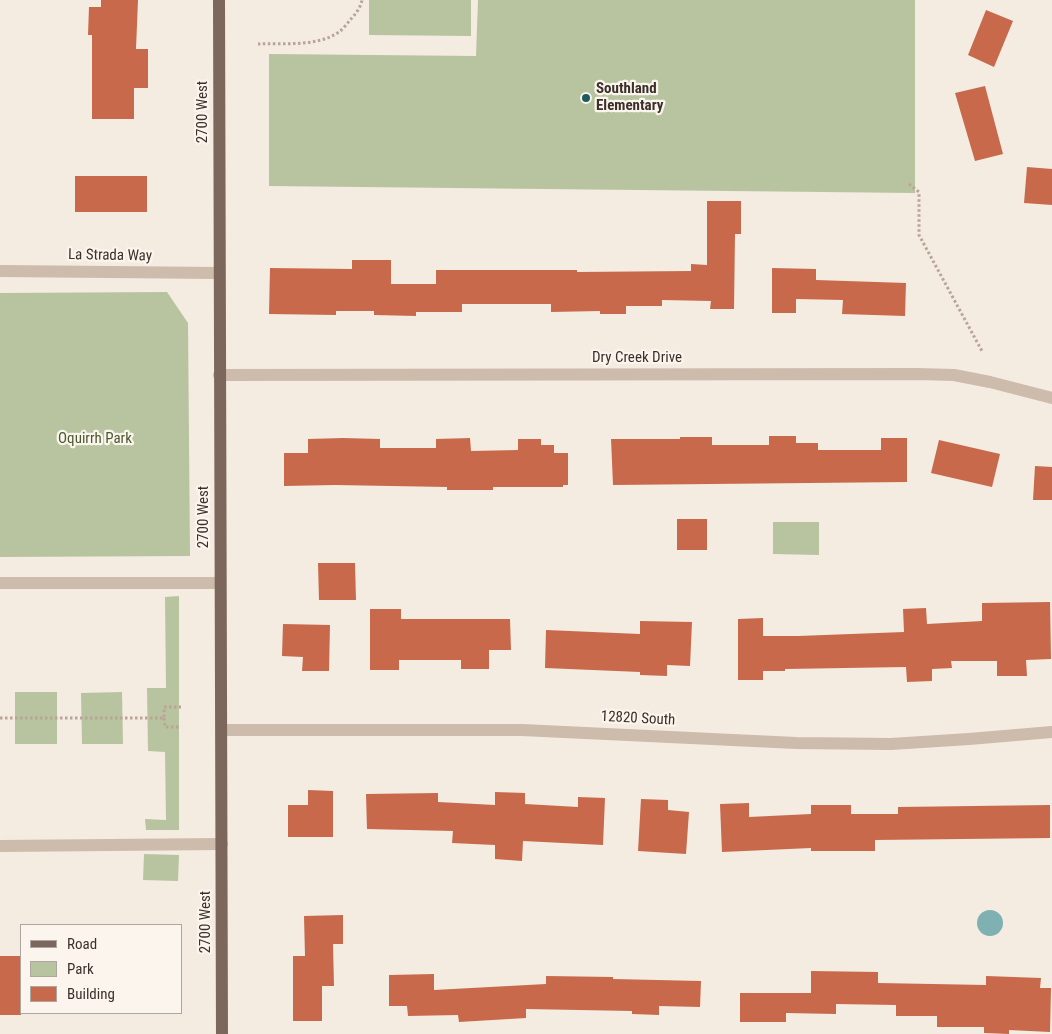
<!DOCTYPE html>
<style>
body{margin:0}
#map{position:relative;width:1052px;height:1034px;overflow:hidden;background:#f4ebe1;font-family:"Roboto Condensed",sans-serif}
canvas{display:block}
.legend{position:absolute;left:20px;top:924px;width:162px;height:90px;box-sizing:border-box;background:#fbf5ee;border:1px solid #aea6a0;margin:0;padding:6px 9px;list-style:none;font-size:15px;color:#3b302b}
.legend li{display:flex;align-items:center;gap:10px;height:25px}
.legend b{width:25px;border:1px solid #aea6a0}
</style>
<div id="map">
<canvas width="1052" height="1034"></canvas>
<ul class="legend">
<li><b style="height:6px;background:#7d675c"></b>Road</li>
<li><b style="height:14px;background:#b8c4a0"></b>Park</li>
<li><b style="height:14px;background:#c8694b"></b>Building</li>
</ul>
</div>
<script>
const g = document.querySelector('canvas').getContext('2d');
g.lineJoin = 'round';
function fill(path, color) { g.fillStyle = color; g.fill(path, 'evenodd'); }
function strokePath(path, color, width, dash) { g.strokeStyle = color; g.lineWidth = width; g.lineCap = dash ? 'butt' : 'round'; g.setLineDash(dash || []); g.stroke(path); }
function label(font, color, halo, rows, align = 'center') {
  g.font = font + ' "Roboto Condensed",sans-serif'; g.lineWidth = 4.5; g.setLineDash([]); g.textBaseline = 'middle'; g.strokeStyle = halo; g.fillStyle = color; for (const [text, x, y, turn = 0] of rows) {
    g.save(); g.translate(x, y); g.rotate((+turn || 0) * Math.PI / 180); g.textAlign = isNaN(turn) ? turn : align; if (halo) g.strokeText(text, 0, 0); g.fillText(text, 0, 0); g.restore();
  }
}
fill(new Path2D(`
 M 369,0 L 471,0 L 471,36 L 369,35 Z
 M 478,0 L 915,0 L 915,193 L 269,186 L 269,54 L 476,56 Z
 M 167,292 L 188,323 L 190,556 L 0,557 L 0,293 Z
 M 773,522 L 819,522 L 819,555 L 773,554 Z
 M 179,596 L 179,830 L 146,830 L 145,819 L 166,820 L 165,752 L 148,751 L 147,688 L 166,688 L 165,597 Z
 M 15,692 L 57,692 L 57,744 L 15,744 Z
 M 122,692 L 123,744 L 82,744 L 81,693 Z
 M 144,854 L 179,855 L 178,881 L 143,880 Z`), '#b8c4a0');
fill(new Path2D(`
 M977 923a13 13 0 1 1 26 0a13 13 0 1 1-26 0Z`), '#7fb0b2');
fill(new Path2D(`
 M 101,0 L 138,0 L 136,49 L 148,49 L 148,88 L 134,88 L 134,119 L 92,119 L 92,35 L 88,35 L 89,7 L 101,7 Z
 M 986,10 L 1013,21 L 994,67 L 968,55 Z
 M 985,86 L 1003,154 L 975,161 L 955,93 Z
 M 1027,167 L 1052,169 L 1052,205 L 1024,203 Z
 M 75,176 L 147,176 L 147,212 L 75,212 Z
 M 707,201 L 741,201 L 741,234 L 735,234 L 734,309 L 710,309 L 711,301 L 662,300 L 662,306 L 626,306 L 626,314 L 600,314 L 600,311 L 551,312 L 551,304 L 462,304 L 462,312 L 416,312 L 416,316 L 374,315 L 374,311 L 336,311 L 336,315 L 269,314 L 270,268 L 352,269 L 352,260 L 391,260 L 391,284 L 436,284 L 436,270 L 577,270 L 577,272 L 691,271 L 691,264 L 707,265 Z
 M 772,268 L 816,269 L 816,280 L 906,283 L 905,316 L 842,314 L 843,300 L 796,299 L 796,313 L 772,313 Z
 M 769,436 L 796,436 L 796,443 L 818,443 L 818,450 L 881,450 L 881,438 L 907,438 L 907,482 L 613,485 L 611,439 L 680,439 L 680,437 L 712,437 L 712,445 L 769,445 Z
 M 343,438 L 380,439 L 380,448 L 436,448 L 436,439 L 470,438 L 471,451 L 518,450 L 518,439 L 541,439 L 541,445 L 554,445 L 554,453 L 568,453 L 568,485 L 563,485 L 563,487 L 493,487 L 493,490 L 447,490 L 447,487 L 335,485 L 284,486 L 284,453 L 308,453 L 308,439 Z
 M 939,440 L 1000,454 L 992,487 L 931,473 Z
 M 1035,466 L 1052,467 L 1052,500 L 1033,500 Z
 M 677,519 L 707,519 L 707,550 L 677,550 Z
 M 318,563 L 355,563 L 356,600 L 319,600 Z
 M 1050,602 L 1051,659 L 1026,660 L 1027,676 L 997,676 L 997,661 L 951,661 L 952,668 L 932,669 L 932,681 L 907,682 L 906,667 L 785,669 L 785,671 L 763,671 L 763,680 L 738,680 L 738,619 L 763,618 L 763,636 L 798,636 L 904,632 L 903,609 L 926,608 L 927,624 L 982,621 L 982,603 Z
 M 370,609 L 401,609 L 401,619 L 510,619 L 511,650 L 489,650 L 489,669 L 461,669 L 461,660 L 399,660 L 399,670 L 370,670 Z
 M 640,621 L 692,622 L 690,666 L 667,665 L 667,676 L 640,675 L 640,672 L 545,668 L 546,630 L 640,634 Z
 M 283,624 L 330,625 L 329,671 L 302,671 L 303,657 L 282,656 Z
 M 308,790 L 333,791 L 333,837 L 288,837 L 288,805 L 308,805 Z
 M 495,792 L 525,793 L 525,804 L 578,807 L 578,797 L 605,798 L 603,845 L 523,841 L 522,861 L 495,859 L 495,845 L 452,843 L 453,831 L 367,829 L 366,794 L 438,793 L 438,802 L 495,805 Z
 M 641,799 L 668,800 L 668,810 L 689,812 L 686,854 L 638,851 Z
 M 749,803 L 749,817 L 811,814 L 811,805 L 851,805 L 851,814 L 898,814 L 898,807 L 1050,805 L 1050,838 L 875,840 L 875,851 L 811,851 L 811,848 L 722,852 L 720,804 Z
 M 343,915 L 343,944 L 333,944 L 334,986 L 322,986 L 322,1021 L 293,1021 L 293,956 L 305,956 L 304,916 Z
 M 0,956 L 21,956 L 21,1015 L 0,1015 Z
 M 811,971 L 878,972 L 878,983 L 986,985 L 986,976 L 1041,978 L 1040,988 L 1051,988 L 1050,1032 L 1009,1030 L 1009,1034 L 984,1033 L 984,1027 L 937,1027 L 937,1016 L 896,1016 L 896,1005 L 836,1004 L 836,1014 L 786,1013 L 786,1022 L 740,1022 L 740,993 L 811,993 Z
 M 434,974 L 434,990 L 546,984 L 546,976 L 613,977 L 613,979 L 701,981 L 700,1007 L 659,1006 L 659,1015 L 632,1014 L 632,1011 L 526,1009 L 526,1018 L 459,1022 L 458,1015 L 408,1016 L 407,1006 L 389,1006 L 389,975 Z`), '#c8694b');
strokePath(new Path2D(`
 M 258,44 C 284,43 317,47 339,32 C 343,29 347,24 350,20 C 355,15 361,7 362,0
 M 909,184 L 919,192 L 919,235 L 983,353
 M 0,718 L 164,718 L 164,707 L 181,707
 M 164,718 L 165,727 L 181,727`), '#b9a596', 3, [2.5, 2.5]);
strokePath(new Path2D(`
 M 0,271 L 219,273
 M 219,375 L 918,374 L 954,375 L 990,382 L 1052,398
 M 0,583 L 220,583
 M 222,730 L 522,730 L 796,743 L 891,744 L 969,739 L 1052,732
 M 0,846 L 222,844`), '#cdbbac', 12);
strokePath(new Path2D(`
 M 219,0 L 222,1034`), '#7d675c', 12);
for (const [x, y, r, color] of [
 [586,98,5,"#1f5a5e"]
]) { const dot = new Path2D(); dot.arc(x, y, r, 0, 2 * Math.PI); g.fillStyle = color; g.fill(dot); strokePath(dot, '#fbf5ee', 2); }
label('bold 15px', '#3b302b', '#fbf5ee', [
 ["Southland",596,89],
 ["Elementary",596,106]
], 'left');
label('15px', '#3b302b', '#fbf5ee', [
 ["2700 West",203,112,-90],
 ["La Strada Way",110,256,1],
 ["Dry Creek Drive",637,358],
 ["2700 West",204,517,-90],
 ["12820 South",638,719,3],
 ["2700 West",206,922,-90]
]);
label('15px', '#4a5a2e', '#fbf5ee', [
 ["Oquirrh Park",95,439]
]);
</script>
